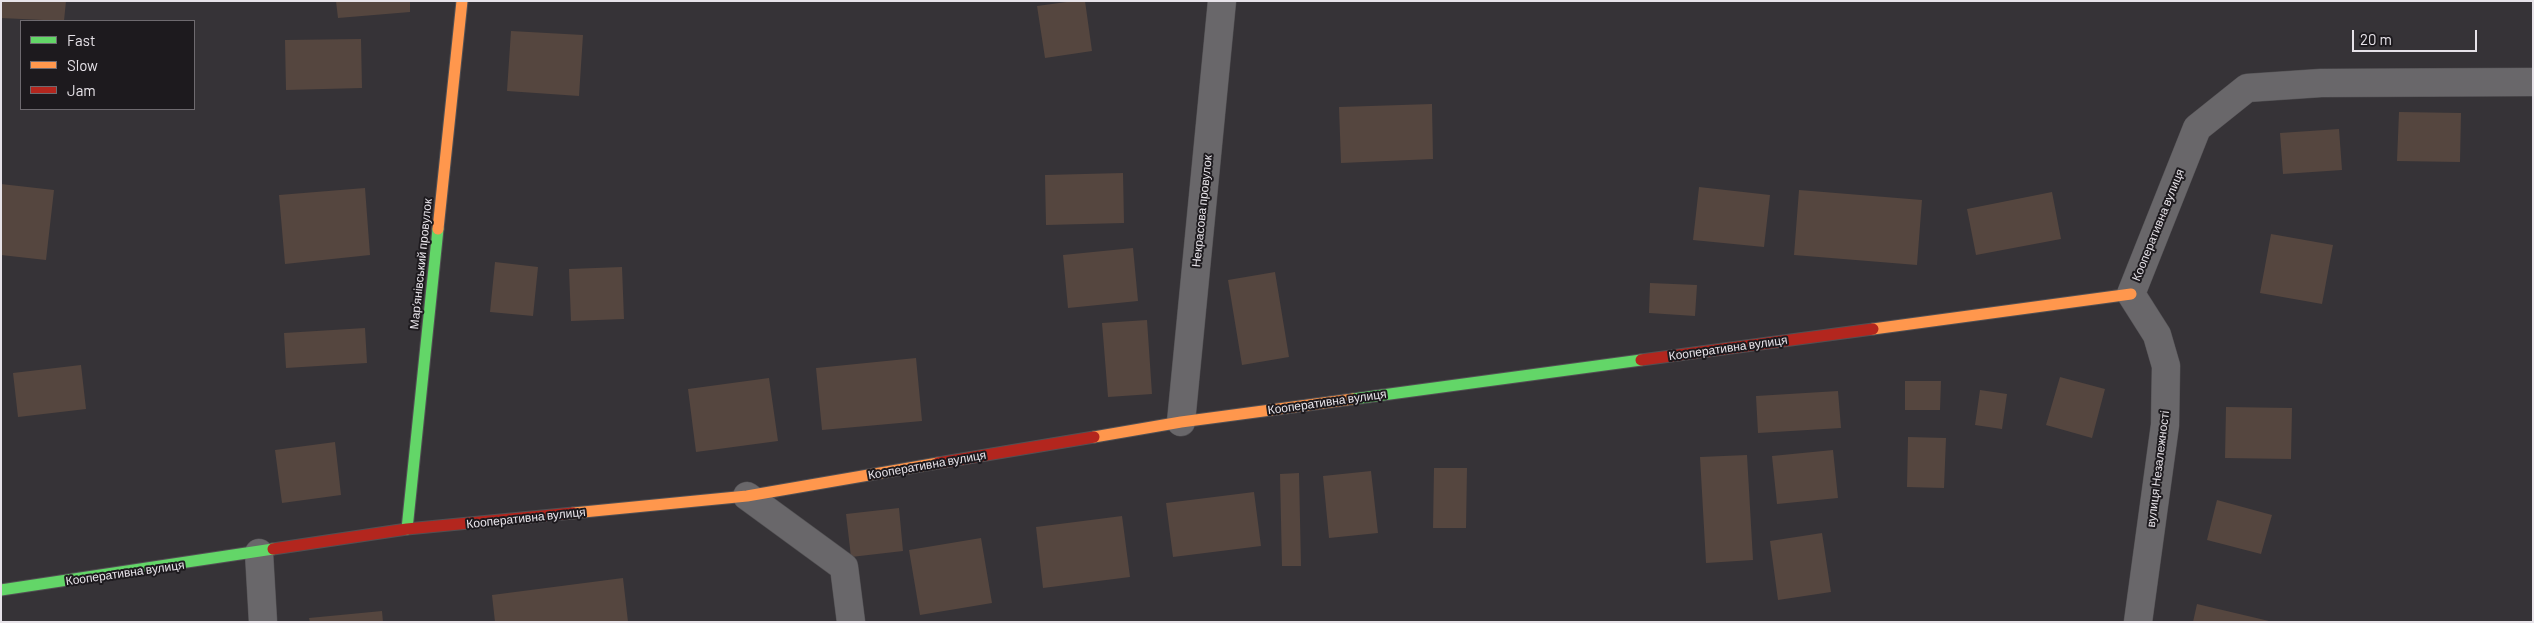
<!DOCTYPE html>
<meta charset="utf-8">
<style>
body{margin:0}
#map{position:relative;width:2534px;height:623px;overflow:hidden;background:#363337;font-family:Barlow,sans-serif}
canvas{display:block}
.frame{position:absolute;inset:0;border:2px solid #e7e3e9;pointer-events:none}
.legend{position:absolute;left:20px;top:20px;width:175px;height:90px;box-sizing:border-box;background:#1d1a1e;border:1px solid #6e6a6f;margin:0;padding:6px 9px;list-style:none;font-size:15px;color:#e7e3e9}
.legend li{display:flex;align-items:center;gap:10px;height:25px}
.legend b{width:25px;border:1px solid #6e6a6f}
.scale{position:absolute;left:2352px;top:30px;width:125px;height:22px;box-sizing:border-box;border:2px solid #e7e3e9;border-top:0;padding-left:6px;font-size:15px;line-height:18px;white-space:nowrap;color:#e7e3e9;-webkit-text-stroke:4px #1d1a1e;paint-order:stroke}
</style>
<div id="map">
<canvas width="2534" height="623"></canvas>
<div class="frame"></div>
<ul class="legend">
<li><b style="height:6px;background:#63d668"></b>Fast</li>
<li><b style="height:6px;background:#ff974d"></b>Slow</li>
<li><b style="height:6px;background:#b3261e"></b>Jam</li>
</ul>
<div class="scale">20 m</div>
</div>
<script>
const g = document.querySelector('canvas').getContext('2d');
g.lineJoin = 'round';
function fill(path, color) { g.fillStyle = color; g.fill(path, 'evenodd'); }
function strokePath(path, color, width, dash) { g.strokeStyle = color; g.lineWidth = width; g.lineCap = dash ? 'butt' : 'round'; g.setLineDash(dash || []); g.stroke(path); }
function label(font, color, halo, rows, align = 'center') {
  g.font = font + ' Barlow,sans-serif'; g.lineWidth = 4; g.setLineDash([]); g.textBaseline = 'middle'; g.strokeStyle = halo; g.fillStyle = color; for (const [text, x, y, turn = 0] of rows) {
    g.save(); g.translate(x, y); g.rotate((+turn || 0) * Math.PI / 180); g.textAlign = isNaN(turn) ? turn : align; if (halo) g.strokeText(text, 0, 0); g.fillText(text, 0, 0); g.restore();
  }
}
fill(new Path2D(`
 M 1,1 L 66,1 L 64,21 L 1,18 Z
 M 336,1 L 410,1 L 410,12 L 338,18 Z
 M 1074,1 L 1085,1 L 1092,51 L 1045,58 L 1037,6 Z
 M 511,31 L 583,35 L 579,96 L 507,91 Z
 M 361,39 L 362,88 L 286,90 L 285,40 Z
 M 1432,104 L 1433,159 L 1341,163 L 1339,107 Z
 M 2399,112 L 2461,113 L 2460,162 L 2397,161 Z
 M 2339,129 L 2342,170 L 2283,174 L 2280,133 Z
 M 1123,173 L 1124,223 L 1046,225 L 1045,175 Z
 M 1,184 L 54,190 L 46,260 L 1,255 Z
 M 1699,187 L 1770,195 L 1764,247 L 1693,240 Z
 M 365,188 L 370,255 L 285,264 L 279,195 Z
 M 1799,190 L 1922,200 L 1917,265 L 1794,255 Z
 M 2052,192 L 2061,239 L 1976,255 L 1967,209 Z
 M 2271,234 L 2333,245 L 2322,304 L 2260,293 Z
 M 1133,248 L 1138,301 L 1068,308 L 1063,255 Z
 M 495,262 L 538,267 L 533,316 L 490,312 Z
 M 622,267 L 624,319 L 571,321 L 569,269 Z
 M 1275,272 L 1289,357 L 1242,365 L 1228,280 Z
 M 1650,283 L 1697,285 L 1695,316 L 1649,313 Z
 M 1147,320 L 1152,394 L 1108,397 L 1102,323 Z
 M 365,328 L 367,363 L 286,368 L 284,333 Z
 M 916,358 L 922,421 L 822,430 L 816,368 Z
 M 81,365 L 86,409 L 18,417 L 13,373 Z
 M 2060,377 L 2105,389 L 2092,438 L 2046,425 Z
 M 769,378 L 778,441 L 696,452 L 688,389 Z
 M 1905,381 L 1941,381 L 1940,410 L 1905,410 Z
 M 1980,390 L 2007,394 L 2002,429 L 1975,425 Z
 M 1838,391 L 1841,428 L 1758,433 L 1756,396 Z
 M 2226,407 L 2292,408 L 2291,459 L 2225,458 Z
 M 1908,437 L 1946,438 L 1944,488 L 1907,487 Z
 M 335,442 L 341,495 L 282,503 L 275,450 Z
 M 1833,450 L 1838,498 L 1777,504 L 1772,456 Z
 M 1747,455 L 1753,560 L 1706,563 L 1700,457 Z
 M 1434,468 L 1467,468 L 1466,528 L 1433,528 Z
 M 1371,471 L 1378,533 L 1329,538 L 1323,476 Z
 M 1299,473 L 1301,566 L 1282,566 L 1280,474 Z
 M 1254,492 L 1261,546 L 1173,557 L 1166,503 Z
 M 2217,500 L 2272,515 L 2261,554 L 2207,540 Z
 M 899,508 L 903,551 L 851,557 L 846,514 Z
 M 1122,516 L 1130,577 L 1043,588 L 1036,527 Z
 M 1822,533 L 1831,592 L 1778,600 L 1770,541 Z
 M 981,538 L 992,603 L 920,615 L 909,550 Z
 M 623,578 L 628,622 L 495,622 L 492,595 Z
 M 2197,604 L 2269,621 L 2269,622 L 2193,622 Z
 M 382,611 L 383,622 L 310,622 L 309,618 Z`), '#55463f');
const street = new Path2D(`
 M 1181,422 L 1222,1
 M 747,496 L 844,567 L 851,622
 M 259,553 L 263,622
 M 2138,622 L 2165,425 L 2166,366 L 2157,335 L 2131,294 L 2197,128 L 2247,88 L 2321,83 L 2533,82`);
const fast = new Path2D(`
 M 1353,399 L 1641,360
 M 407,529 L 438,229
 M 1,590 L 273,549`);
const slow = new Path2D(`
 M 438,229 L 462,1
 M 1873,329 L 2131,294
 M 1094,437 L 1181,422 L 1353,399
 M 573,513 L 747,496 L 938,463`);
const jam = new Path2D(`
 M 1641,360 L 1873,329
 M 938,463 L 1094,437
 M 273,549 L 407,529 L 573,513`);
strokePath(street, '#525053', 29);
strokePath(fast, '#525053', 13);
strokePath(slow, '#525053', 13);
strokePath(jam, '#525053', 13);
strokePath(street, '#69676a', 28);
strokePath(fast, '#63d668', 11);
strokePath(slow, '#ff974d', 11);
strokePath(jam, '#b3261e', 11);
label('12px', '#e7e3e9', '#1d1a1e', [
 ["Некрасова провулок",1202,211,-84],
 ["Кооперативна вулиця",2158,225,-68],
 ["Мар’янівський провулок",421,264,-84],
 ["Кооперативна вулиця",1728,348,-8],
 ["Кооперативна вулиця",1327,402,-8],
 ["Кооперативна вулиця",927,465,-10],
 ["вулиця Незалежності",2158,469,-83],
 ["Кооперативна вулиця",526,518,-6],
 ["Кооперативна вулиця",125,573,-8]
]);
</script>
